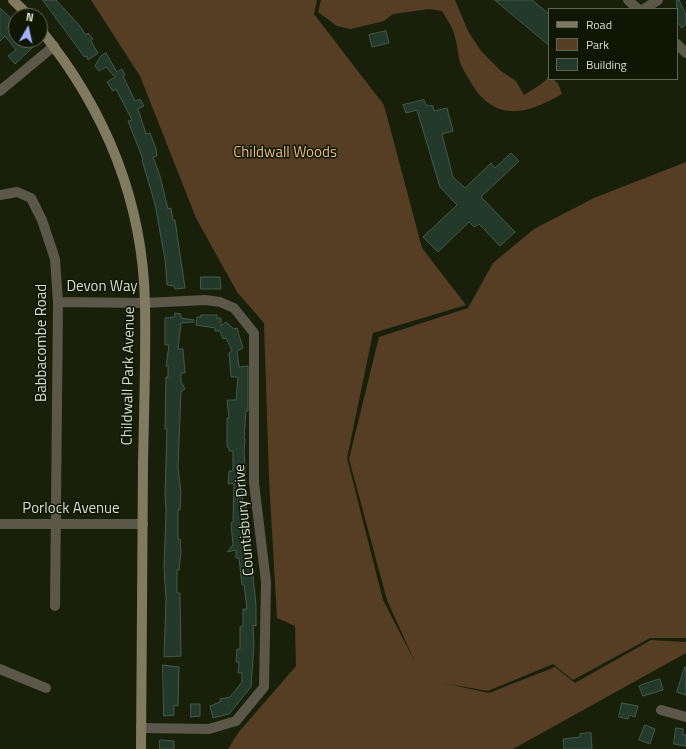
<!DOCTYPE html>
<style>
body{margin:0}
#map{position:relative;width:686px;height:749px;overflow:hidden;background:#18200a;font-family:"Titillium Web",sans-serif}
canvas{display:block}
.legend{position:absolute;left:548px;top:8px;width:130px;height:72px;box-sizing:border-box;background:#0f1603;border:1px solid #606655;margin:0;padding:5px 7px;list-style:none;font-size:12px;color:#d9dfd1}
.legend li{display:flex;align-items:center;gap:8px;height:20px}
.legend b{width:20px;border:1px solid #606655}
.north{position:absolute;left:8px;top:8px;width:40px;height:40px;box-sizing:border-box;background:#0f1603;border:1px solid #606655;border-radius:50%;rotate:9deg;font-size:11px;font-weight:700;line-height:16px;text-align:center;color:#d9dfd1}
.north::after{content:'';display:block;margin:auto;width:14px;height:18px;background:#a2b2fd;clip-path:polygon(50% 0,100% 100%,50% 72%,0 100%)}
</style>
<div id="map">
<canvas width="686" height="749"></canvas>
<ul class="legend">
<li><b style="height:5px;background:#807a61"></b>Road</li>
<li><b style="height:11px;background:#563e25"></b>Park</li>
<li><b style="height:11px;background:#233a2b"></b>Building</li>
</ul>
<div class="north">N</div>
</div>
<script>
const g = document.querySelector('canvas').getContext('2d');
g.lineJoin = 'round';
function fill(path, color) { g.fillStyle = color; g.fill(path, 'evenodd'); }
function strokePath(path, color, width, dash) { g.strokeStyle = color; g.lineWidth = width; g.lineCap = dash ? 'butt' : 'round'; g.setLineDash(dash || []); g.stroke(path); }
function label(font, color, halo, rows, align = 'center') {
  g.font = font + ' "Titillium Web",sans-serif'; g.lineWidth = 3; g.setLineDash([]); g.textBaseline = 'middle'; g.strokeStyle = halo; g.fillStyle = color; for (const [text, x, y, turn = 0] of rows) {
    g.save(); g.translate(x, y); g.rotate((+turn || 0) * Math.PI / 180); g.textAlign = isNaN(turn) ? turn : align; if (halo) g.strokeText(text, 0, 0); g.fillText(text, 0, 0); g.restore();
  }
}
fill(new Path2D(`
 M 91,0 L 317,0 L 314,14 L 384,105 L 422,248 L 466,305 L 373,333 L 347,458 L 383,600 L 415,662 L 387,600 L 349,459 L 379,337 L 468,308 L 493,263 L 534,229 L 594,198 L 686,162 L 686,638 L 650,638 L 573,680 L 553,664 L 488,691 L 443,683 L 489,693 L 555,667 L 575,683 L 651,640 L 686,642 L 686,653 L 513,749 L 228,749 L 238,733 L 296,666 L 295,626 L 277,618 L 269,479 L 264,323 L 237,292 L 196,218 L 140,76 Z
 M 321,0 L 455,0 L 468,31 L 481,51 L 501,71 L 516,81 L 524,95 L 540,85 L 549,77 L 549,79 C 558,79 559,86 562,94 C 526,115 494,123 470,81 C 467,75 462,69 460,62 C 458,56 458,48 456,41 C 454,29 448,21 442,11 L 429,9 L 393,14 L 384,21 L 351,29 L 337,26 L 318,12 Z`), '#563e25');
const building = new Path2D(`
 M 43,0 L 56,0 L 79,25 L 86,35 L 88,33 L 93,39 L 91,41 L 98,53 L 88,60 L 87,56 L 85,57 Z
 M 495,0 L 532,0 L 549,14 L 549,45 Z
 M 677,0 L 679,0 L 686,15 L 686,24 L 682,28 L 677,22 Z
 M 0,8 L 16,23 L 16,40 L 26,40 L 33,47 L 15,64 L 8,56 L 16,50 L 5,36 L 0,41 Z
 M 386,31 L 389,43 L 372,47 L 369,35 Z
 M 106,53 L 117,72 L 122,69 L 125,75 L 123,76 L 135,101 L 140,99 L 144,106 L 138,109 L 146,134 L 150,133 L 156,149 L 157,156 L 153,157 L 160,176 L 168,209 L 171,208 L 173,220 L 175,220 L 185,288 L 175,289 L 174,286 L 167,285 L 165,259 L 155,204 L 142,160 L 143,159 L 128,121 L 132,120 L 116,89 L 113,91 L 107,82 L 115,77 L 106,67 L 99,71 L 95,66 L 100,57 Z
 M 424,100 L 426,105 L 433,106 L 434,111 L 447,108 L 453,131 L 442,134 L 453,177 L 465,188 L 491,163 L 495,168 L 511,153 L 519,161 L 481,197 L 515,232 L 500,246 L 479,224 L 474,227 L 469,222 L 438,252 L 423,237 L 457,205 L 440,187 L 417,110 L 406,113 L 403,105 Z
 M 201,277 L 220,277 L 221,289 L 201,289 Z
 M 175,313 L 181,314 L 181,318 L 194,320 L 194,322 L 181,323 L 178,349 L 183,349 L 185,373 L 181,373 L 181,382 L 185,389 L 181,392 L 178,468 L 181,492 L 180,510 L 178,510 L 178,539 L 180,539 L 181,551 L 179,570 L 177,570 L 177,593 L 180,593 L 181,656 L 164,657 L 166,600 L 164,567 L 166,510 L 165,495 L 167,429 L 165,429 L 166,377 L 168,377 L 168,366 L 166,366 L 169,345 L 165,345 L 165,318 L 174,317 Z
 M 201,315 L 217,315 L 217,318 L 221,318 L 221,326 L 226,322 L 234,329 L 237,328 L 243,348 L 237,351 L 239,367 L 248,366 L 248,411 L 246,411 L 244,439 L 245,439 L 244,452 L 246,483 L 242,483 L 243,507 L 246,507 L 256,605 L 256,626 L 253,625 L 254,645 L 251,687 L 229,714 L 213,718 L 210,706 L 220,702 L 220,699 L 230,697 L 242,682 L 242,673 L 238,673 L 239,662 L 236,662 L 237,649 L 240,649 L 240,627 L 243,626 L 243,609 L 247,609 L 244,585 L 242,585 L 239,558 L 236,558 L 236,550 L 227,552 L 233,545 L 231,523 L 233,522 L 234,483 L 228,484 L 229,471 L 233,471 L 233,451 L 229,451 L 229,447 L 227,447 L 227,418 L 229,418 L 227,400 L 236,400 L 238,377 L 231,377 L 229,353 L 232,351 L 226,338 L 223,339 L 220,331 L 215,331 L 215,328 L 196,325 L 197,317 L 201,317 Z
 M 163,665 L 179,667 L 178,706 L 174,705 L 174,715 L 164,716 Z
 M 685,667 L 686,668 L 686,695 L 677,692 Z
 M 660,679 L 663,690 L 643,696 L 639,686 Z
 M 622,703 L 638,706 L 635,717 L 629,715 L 628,719 L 619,717 Z
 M 191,704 L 200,704 L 200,716 L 191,717 Z
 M 645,725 L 655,729 L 650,744 L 639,740 Z
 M 676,728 L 683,729 L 683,735 L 686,735 L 686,746 L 674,744 Z
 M 591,733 L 592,749 L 564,749 L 563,739 L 580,737 L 580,734 Z
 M 160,740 L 174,741 L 174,749 L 160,749 Z`);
fill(building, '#233a2b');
strokePath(building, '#425b4b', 1);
strokePath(new Path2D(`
 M 628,0 L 638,9
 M 644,9 L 658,0
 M 677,44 L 686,53
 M 0,91 L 54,46
 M 0,195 L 17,192 L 31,198 L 42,220 L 55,259 L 58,302 L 55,606
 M 58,302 L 145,303 L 205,300 L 220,302 L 234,308 L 254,333 L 254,483 L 266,582 L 264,687 L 236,721 L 209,729 L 141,728
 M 0,524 L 143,524
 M 0,669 L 46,688
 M 661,710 L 686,717`), '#5c5849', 10);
strokePath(new Path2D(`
 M 13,0 L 29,16
 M 40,29 C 105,109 143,200 145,304 C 146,357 144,411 143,464 C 142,559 141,654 141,749`), '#807a61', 10);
label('15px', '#edbd8b', '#0f1603', [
 ["Childwall Woods",285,153]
]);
label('15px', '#d9dfd1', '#0f1603', [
 ["Devon Way",102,287],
 ["Babbacombe Road",42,343,-90],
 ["Childwall Park Avenue",129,376,-89],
 ["Porlock Avenue",71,509],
 ["Countisbury Drive",245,520,-95]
]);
</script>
